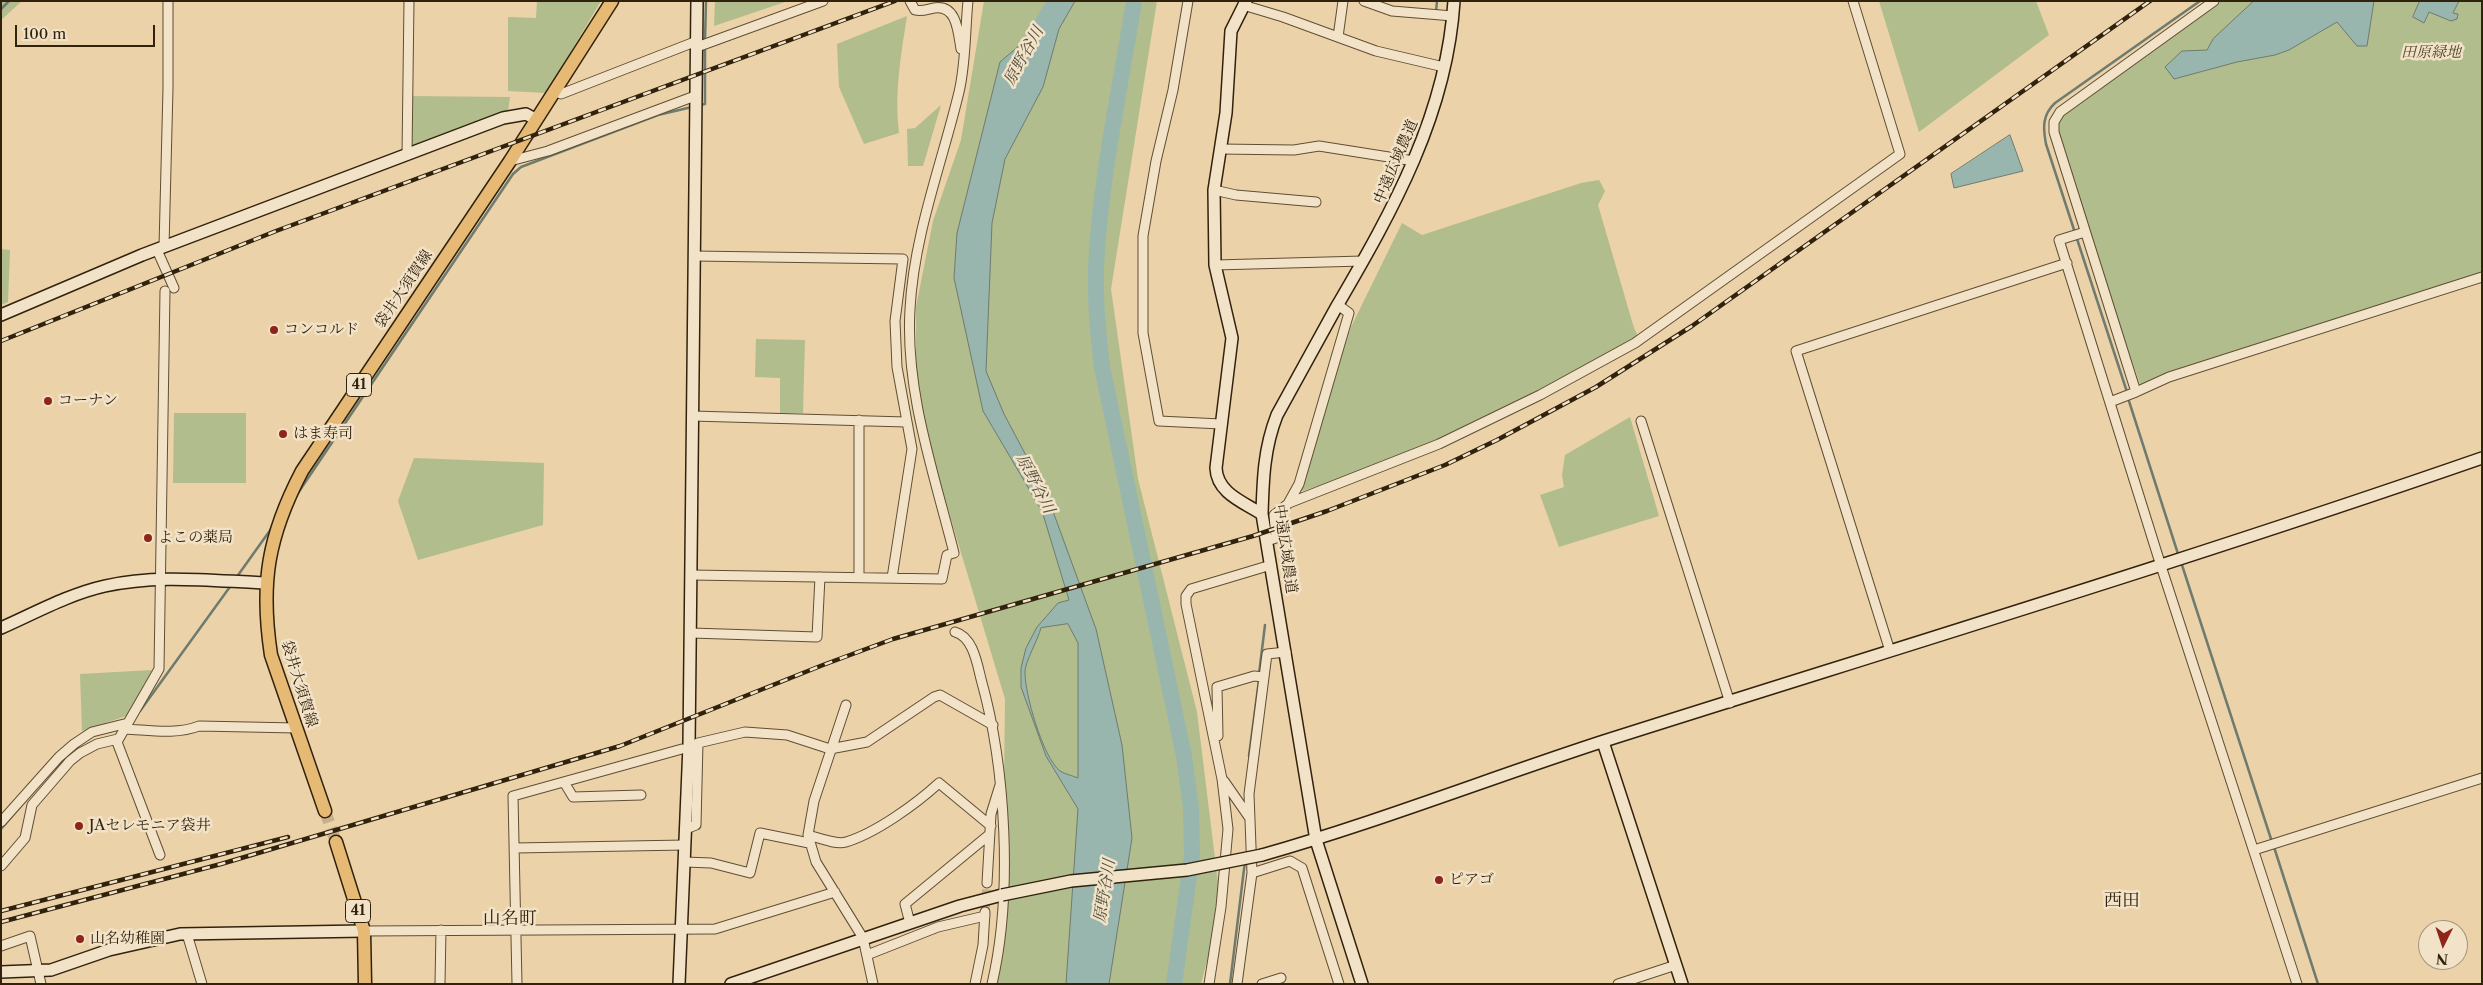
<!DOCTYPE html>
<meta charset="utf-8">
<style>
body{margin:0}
#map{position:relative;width:2483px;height:985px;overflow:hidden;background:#ebd2a9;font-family:"Libre Caslon Text",serif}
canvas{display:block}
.frame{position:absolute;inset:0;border:2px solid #31220d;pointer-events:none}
.north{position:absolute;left:2418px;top:920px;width:50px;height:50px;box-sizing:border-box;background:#f2e2c7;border:1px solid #a5957d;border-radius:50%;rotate:184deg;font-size:14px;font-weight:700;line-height:20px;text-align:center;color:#31220d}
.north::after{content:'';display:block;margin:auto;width:18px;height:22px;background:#8f2418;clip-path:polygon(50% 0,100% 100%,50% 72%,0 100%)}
.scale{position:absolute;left:15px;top:25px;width:140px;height:22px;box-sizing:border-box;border:2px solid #31220d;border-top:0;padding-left:6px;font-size:15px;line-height:18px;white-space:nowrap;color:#31220d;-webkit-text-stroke:4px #f2e2c7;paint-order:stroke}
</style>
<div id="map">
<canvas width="2483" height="985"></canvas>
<div class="frame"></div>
<div class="north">N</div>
<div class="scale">100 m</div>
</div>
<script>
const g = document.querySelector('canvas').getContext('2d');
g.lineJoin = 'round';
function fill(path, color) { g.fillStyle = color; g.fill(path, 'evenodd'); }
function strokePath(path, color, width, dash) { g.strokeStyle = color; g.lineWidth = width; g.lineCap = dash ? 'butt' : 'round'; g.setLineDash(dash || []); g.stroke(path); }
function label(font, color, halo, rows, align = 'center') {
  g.font = font + ' "Libre Caslon Text","Noto Serif JP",serif'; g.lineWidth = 5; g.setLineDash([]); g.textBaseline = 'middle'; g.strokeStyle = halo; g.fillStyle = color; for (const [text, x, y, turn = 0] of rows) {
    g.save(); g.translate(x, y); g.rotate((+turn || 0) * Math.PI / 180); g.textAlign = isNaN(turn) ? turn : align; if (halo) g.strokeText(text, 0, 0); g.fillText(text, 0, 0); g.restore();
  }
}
fill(new Path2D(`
 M 1,1 L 22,1 L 1,20 Z
 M 537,1 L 601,1 L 546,93 L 508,91 L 508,17 L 536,18 Z
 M 715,1 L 788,1 L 714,26 Z
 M 984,1 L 1157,1 L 1111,289 L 1138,479 L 1197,712 L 1221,907 L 1201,984 L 992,984 L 1002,948 L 1005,699 L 932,456 L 916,386 L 916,307 L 933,221 L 961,140 Z
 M 1879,1 L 2036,1 L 2049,35 L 1919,132 Z
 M 2220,1 L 2482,1 L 2482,279 L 2142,390 L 2054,132 L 2056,118 Z
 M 907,16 C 901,55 894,93 899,133 L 864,144 L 839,87 L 837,44 Z
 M 407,96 L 510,97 L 508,111 L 407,148 Z
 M 941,105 L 923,166 L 908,166 L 907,129 L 915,128 Z
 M 1599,180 L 1605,191 L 1598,205 L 1634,328 L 1640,340 L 1544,393 L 1386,464 L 1299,492 L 1299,484 L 1351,327 L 1402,223 L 1422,235 L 1581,183 Z
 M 1,249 L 10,250 L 8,302 L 1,305 Z
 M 756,339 L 805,340 L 803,413 L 780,413 L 780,378 L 755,377 Z
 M 174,413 L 246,413 L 246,483 L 173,483 Z
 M 1630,417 L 1659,516 L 1559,547 L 1540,495 L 1564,487 L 1562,475 L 1565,455 Z
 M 414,458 L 544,463 L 543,525 L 418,560 L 398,501 Z
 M 152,670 L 126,716 L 82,731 L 80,674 Z`), '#b1bd8c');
const water = new Path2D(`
 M 1051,1 L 1075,1 L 1059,29 L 1043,87 L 1005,159 L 992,223 L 986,371 L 1004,414 L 1047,495 L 1096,629 L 1122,745 L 1132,838 L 1109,984 L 1066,984 L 1078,809 L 1046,756 L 1021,687 L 1021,668 L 1026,648 L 1037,627 L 1058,603 L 1069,600 L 1042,511 L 983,411 L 954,278 L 957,233 L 1000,62 L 1041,27 ZM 1068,624 L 1078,643 L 1078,778 C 1073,776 1065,774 1060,771 C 1043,758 1024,692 1025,671 C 1025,663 1038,639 1041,628 Z
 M 2254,1 L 2374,1 L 2367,46 L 2357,46 L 2337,22 L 2289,50 L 2275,55 L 2237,62 L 2174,79 L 2165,67 L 2182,51 L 2207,50 L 2213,39 Z
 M 2420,1 L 2459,1 L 2453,13 L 2458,14 L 2457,19 L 2451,21 L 2429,12 L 2424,23 L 2413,17 Z
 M 2010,135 L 2023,171 L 1954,188 L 1951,174 Z`);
fill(water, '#99b6ae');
strokePath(water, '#6f7b6e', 1);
strokePath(new Path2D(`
 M 1,9 L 9,1
 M 1436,12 L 1437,1
 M 705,41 L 706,1
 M 700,105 L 705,104 L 705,46
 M 2127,392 L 2046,144 C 2043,128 2042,115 2055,103 L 2200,1
 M 2128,398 L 2179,557
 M 298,493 L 513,174 L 521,167 L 658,115 L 692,107
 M 2181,562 L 2272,842
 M 236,578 L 271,529
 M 1259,674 L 1265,625
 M 140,711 L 232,584
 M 1249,756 L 1259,680
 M 1,829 L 20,807
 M 2274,847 L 2318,984
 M 1230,984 L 1245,861`), '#6f7b6e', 2.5);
strokePath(new Path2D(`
 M 1134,1 C 1120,90 1100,179 1096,268 C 1095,302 1098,334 1102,367 L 1184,756 L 1191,808 L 1192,855 L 1174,984
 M 1027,48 L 1056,1`), '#99b6ae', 16);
strokePath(new Path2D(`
 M 985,912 L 987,883`), '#c6af8a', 9, [9, 4.5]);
strokePath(new Path2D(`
 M 325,811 L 336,842`), '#c6af8a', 12, [12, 6]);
const street = new Path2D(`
 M 910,1 L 915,10 C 922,12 928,9 934,8 C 957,4 958,32 961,49
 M 1188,1 L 1173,90 L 1156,161 L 1143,236 L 1143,333 L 1159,421 L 1221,424
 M 1364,1 L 1392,11 L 1453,16
 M 2214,1 L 2060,112 L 2054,122 L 2054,132 L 2136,392 L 2169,377 L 2482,277
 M 1243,5 L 1283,17 L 1376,51 L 1444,67
 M 1338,37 L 1343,1
 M 697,47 L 823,1
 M 554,90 L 561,94 L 697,41
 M 1220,149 L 1294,150 L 1319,146 L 1414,161
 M 407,155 L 409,1
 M 510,161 L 548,151 L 695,96
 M 1214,190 L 1236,195 L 1316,202
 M 2085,232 L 2059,240 L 2161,566 L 2297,984
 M 164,247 L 168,88 L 168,1
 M 157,250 L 174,288
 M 694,256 L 903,259 L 895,321 L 897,367 L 912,449 L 892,578
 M 1215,265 L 1363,261
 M 2110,402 L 2136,392
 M 692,416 L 906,422
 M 1641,421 L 1730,703
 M 1289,502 L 1299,484 L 1349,313 L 1338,305
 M 1267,541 L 1276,538 L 1274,515 L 1289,503 L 1439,444 L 1540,395 L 1635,343 L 1900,154 L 1853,1
 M 691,575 L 942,579 L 947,555 L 954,553 C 934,473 905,392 910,309 C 914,234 942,163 959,92 C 966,63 965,31 968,1
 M 859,577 L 859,420
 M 955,632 C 973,637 977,663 981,679 C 1006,768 1013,894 992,984
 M 691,633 L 817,637 L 820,577
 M 1890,651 L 1796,351 L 2067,263
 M 846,705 L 814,801 L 808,835 L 816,862 L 863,938 L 873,984
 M 125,729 C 149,730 176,735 199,726 L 296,728
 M 1218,736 L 1217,687 L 1254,676 L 1264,677
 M 1224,781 L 1249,817
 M 564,782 L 573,797 L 641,795
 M 1,822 L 59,757 L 74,744 L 92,732 L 128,723
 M 686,829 L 696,825 L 698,743 L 745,732 L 787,735 L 830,749 L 867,742 L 934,697 L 940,695 L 993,725
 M 808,835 C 819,838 836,845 846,842 C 876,833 916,804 939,783 L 991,826
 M 515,848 L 685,845
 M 2254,850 L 2482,778
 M 160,855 L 117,742 L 159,669 L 165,291
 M 685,862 L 711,863 L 750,873 L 760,833 L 809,843
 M 1,866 L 25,838 L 32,805 L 70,761 L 80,753 L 97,744 L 118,739
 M 1252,873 L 1290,861 L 1302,868 L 1339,984
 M 987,883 L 991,814 L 1000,785
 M 910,923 L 905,904 L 990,834
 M 364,931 L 715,929 L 835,892
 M 187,934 L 202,984
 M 1,946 L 30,936 L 41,984
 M 867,955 L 938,927 L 985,916
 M 440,984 L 441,930
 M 517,984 L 513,796 L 682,749
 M 975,984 L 983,945 L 985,912
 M 1209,984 L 1221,907 L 1228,829 L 1222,779 L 1186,604 L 1186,596 L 1191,589 L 1271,565
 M 1237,984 L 1252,873 L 1249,794 L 1267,654 L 1286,652
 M 1262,984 L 1281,978
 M 1618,984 L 1676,965`);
const secondary = new Path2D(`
 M 1246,1 L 1231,31 L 1226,113 L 1214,190 L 1215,265 L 1232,338 L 1216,468 C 1217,493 1243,502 1262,514
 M 1,315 L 142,255 L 503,118 L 526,114 L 535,119
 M 1,628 C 35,613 69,594 105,586 C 157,574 213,581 266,583
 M 1603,742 L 1682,984
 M 1262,855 C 1378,822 1490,778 1604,741 C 1897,648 2191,559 2482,458
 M 1,972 L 51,970 L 109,950 L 180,934 L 364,931
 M 679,984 L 689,745 L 697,1
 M 731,984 L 960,906 L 1002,895
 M 1362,984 L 1316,840 L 1262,514 C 1263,479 1264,448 1277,415 C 1297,379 1317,342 1337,306 C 1393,210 1447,114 1454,1`);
const primary = new Path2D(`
 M 325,811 L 271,655 C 260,583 268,536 302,471 L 510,161 L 612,1
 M 336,842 L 364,931 L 365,984`);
strokePath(street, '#604e34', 11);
strokePath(secondary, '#31220d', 14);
strokePath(primary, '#31220d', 15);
strokePath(street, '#f2e2c7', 9);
strokePath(secondary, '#f2e2c7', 11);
strokePath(primary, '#e6b974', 12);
const rail = new Path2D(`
 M 1,341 L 276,231 L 895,1
 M 1,911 L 288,837
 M 1,922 L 221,864 L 620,746 L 823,665 L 893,639 L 1253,536 L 1327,511 L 1445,465 L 1497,440 L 1596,387 L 1692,326 L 2150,1`);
strokePath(rail, '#31220d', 4.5);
strokePath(rail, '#f2e2c7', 2.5, [8]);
const secondaryBridge = new Path2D(`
 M 1002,895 L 1071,881 L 1187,870 L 1262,855`);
strokePath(secondaryBridge, '#31220d', 14, []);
strokePath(secondaryBridge, '#f2e2c7', 11);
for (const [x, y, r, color] of [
 [274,330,5,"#8f2418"],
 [48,401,5,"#8f2418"],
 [283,434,5,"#8f2418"],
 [148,538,5,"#8f2418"],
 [79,826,5,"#8f2418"],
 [1439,880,5,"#8f2418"],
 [80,939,5,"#8f2418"]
]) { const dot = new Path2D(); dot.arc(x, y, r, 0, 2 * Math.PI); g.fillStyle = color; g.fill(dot); strokePath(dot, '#f2e2c7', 2); }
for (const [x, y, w] of [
 [359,385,25],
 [358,911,25]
]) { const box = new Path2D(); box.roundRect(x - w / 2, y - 11.5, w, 23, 4); g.fillStyle = '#f2e2c7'; g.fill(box); strokePath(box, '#31220d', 1); }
label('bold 14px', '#31220d', null, [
 ["41",359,385],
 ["41",358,911]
]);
label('italic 15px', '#51492d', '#f2e2c7', [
 ["田原緑地",2431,53]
]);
label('15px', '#31220d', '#f2e2c7', [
 ["中遠広域農道",1396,162,-67],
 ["袋井大須賀線",404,289,-56],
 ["中遠広域農道",1285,549,82],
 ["袋井大須賀線",299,684,73]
]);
label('15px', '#31220d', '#f2e2c7', [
 ["コンコルド",284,330],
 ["コーナン",58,401],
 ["はま寿司",293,434],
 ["よこの薬局",158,538],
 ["JAセレモニア袋井",89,826],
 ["ピアゴ",1449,880],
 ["山名幼稚園",90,939]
], 'left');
label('italic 16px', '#504e3d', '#f2e2c7', [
 ["原野谷川",1024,56,-61],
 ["原野谷川",1035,484,63],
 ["原野谷川",1105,891,-81]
]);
label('18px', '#31220d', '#f2e2c7', [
 ["西田",2122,901],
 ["山名町",510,919]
]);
</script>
